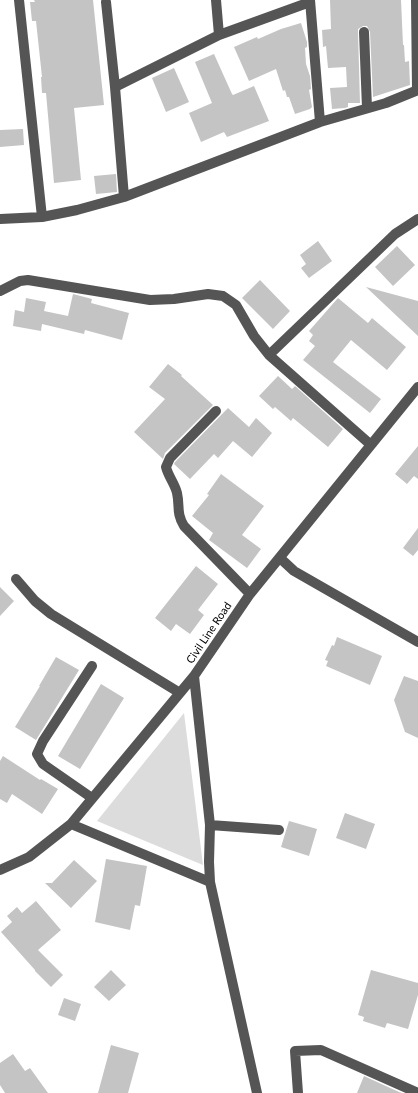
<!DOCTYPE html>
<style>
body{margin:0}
canvas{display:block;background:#fff}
</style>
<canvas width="418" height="1093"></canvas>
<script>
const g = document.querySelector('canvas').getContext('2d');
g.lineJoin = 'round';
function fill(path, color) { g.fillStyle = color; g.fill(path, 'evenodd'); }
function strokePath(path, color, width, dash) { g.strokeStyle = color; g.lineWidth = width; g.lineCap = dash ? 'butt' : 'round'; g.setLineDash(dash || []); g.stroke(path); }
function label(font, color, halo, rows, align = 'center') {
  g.font = font + ' Lato,sans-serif'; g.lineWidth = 4; g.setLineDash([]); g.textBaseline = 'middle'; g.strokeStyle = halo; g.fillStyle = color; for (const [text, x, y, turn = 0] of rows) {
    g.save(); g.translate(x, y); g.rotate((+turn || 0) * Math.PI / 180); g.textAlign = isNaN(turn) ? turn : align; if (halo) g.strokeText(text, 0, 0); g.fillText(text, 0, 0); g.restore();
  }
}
fill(new Path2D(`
 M 184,713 L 203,865 L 97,821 Z`), '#dcdcdc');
fill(new Path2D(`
 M 34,0 L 93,0 L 104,105 L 74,108 L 81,180 L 54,183 L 46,93 L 42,93 L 41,77 L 42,77 L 36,21 L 32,21 L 30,2 L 35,2 Z
 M 330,0 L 401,0 L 403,45 L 404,45 L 405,62 L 409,61 L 410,85 L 373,97 L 370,32 L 367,26 L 363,26 L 358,29 L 358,32 L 360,103 L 348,103 L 348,107 L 345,108 L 332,109 L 330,88 L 347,87 L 346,67 L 328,68 L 326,46 L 323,47 L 322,30 L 331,29 Z
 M 301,23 L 307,42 L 307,47 L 305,48 L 306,64 L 310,76 L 311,89 L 309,90 L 312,107 L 310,109 L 295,114 L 289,97 L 287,97 L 285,90 L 283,91 L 276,69 L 249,81 L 234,47 L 257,37 L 258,39 L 281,29 Z
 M 214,54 L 232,94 L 233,95 L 254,86 L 269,121 L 227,137 L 224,132 L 201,142 L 189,113 L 212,103 L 195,62 Z
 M 174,68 L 189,102 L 166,112 L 152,78 Z
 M 23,129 L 24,145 L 0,147 L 0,130 Z
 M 116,174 L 117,192 L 96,194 L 94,176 Z
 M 318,241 L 332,261 L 309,278 L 301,268 L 306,264 L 300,255 Z
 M 397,246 L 415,265 L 393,286 L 375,267 Z
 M 260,280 L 290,311 L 273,329 L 242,298 Z
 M 366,287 L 418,301 L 418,336 Z
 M 73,294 L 92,299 L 91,303 L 129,313 L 122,340 L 85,330 L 84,334 L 42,324 L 41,331 L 13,326 L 15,310 L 24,312 L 26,298 L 46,302 L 44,311 L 68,316 Z
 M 338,298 L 368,323 L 372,318 L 406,347 L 387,370 L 351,340 L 333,362 L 381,399 L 370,413 L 303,360 L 315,346 L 309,341 L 313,335 L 309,331 Z
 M 168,364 L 182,375 L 181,376 L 213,405 L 165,453 L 163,459 L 134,432 L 165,399 L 149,387 Z
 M 278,376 L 292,389 L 295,386 L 343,429 L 328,447 L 293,418 L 291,421 L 275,407 L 273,409 L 259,396 Z
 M 228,408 L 249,427 L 256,418 L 272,433 L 252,457 L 233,441 L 218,458 L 214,454 L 190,479 L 174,464 L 175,462 Z
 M 418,446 L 418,479 L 414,476 L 407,484 L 395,474 Z
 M 221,474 L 264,506 L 242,535 L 261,549 L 247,568 L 209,540 L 213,533 L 192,516 L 209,495 L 207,494 Z
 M 418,528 L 418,550 L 413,556 L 403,548 Z
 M 196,566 L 218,584 L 198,610 L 204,615 L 190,634 L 176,624 L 171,631 L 155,618 Z
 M 0,587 L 14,601 L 0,616 Z
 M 337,637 L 382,656 L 370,685 L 326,666 L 328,661 L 325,660 L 332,645 L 334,646 Z
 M 56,657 L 79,670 L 36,740 L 15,727 L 40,686 L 39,686 Z
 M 404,676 L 418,681 L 418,738 L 405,732 L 394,700 Z
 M 101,684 L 124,698 L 80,769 L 58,756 Z
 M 3,756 L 40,780 L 41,779 L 58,789 L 42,814 L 12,794 L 7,803 L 0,799 L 0,761 Z
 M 345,813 L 375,824 L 366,849 L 336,838 Z
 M 289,821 L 317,829 L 309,856 L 281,847 Z
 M 106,859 L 147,866 L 140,906 L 135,905 L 130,930 L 95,922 Z
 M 74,860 L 97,881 L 71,908 L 45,883 L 52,883 Z
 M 36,901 L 61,930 L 38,950 L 63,975 L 51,987 L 35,971 L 35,970 L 1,932 L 12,922 L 7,916 L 17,907 L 22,913 Z
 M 111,970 L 126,985 L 109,1001 L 94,987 Z
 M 371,970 L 418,983 L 418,995 L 408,1029 L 387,1023 L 385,1028 L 363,1021 L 364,1017 L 358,1015 Z
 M 64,998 L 81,1004 L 75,1021 L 58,1015 Z
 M 111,1045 L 139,1053 L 128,1093 L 98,1093 Z
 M 13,1054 L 25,1071 L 30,1068 L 48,1093 L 5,1093 L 0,1085 L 0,1063 Z
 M 364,1076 L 399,1092 L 402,1093 L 357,1093 Z`), '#c4c4c4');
strokePath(new Path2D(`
 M 19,0 L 42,217
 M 216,0 L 219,35
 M 310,0 L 320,122
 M 416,0 L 417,90
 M 106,2 L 115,87 L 124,197
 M 364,32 L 367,108
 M 115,87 L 219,35 L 310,2
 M 0,219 L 42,217 L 77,210 L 124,197 L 320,122 L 386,103 L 418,90
 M 0,291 L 20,281 L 28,280 L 150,300 L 174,299 L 208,294 L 223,296 L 236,305 L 254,336 L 269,355 L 371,445
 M 269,355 L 395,234 L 418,219
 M 216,411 L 170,458 L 166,467 C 168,476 175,484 177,493 C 180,506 176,513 184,526 L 250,594
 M 280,558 L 294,571 L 418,642
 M 16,579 L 35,601 L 51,614 L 180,693
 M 92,666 L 43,741 L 37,754 L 43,764 L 92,798
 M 194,676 L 210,825 L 209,862 L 210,882 L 257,1093
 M 71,824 L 210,882
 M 210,825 L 279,830
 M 0,870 L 29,857 L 71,824 L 194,676 L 250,594 L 418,387
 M 298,1093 L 295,1051 L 321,1050 L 418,1093`), '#555', 10);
label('11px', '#000', '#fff', [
 ["Civil Line Road",209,633,-56]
]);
</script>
